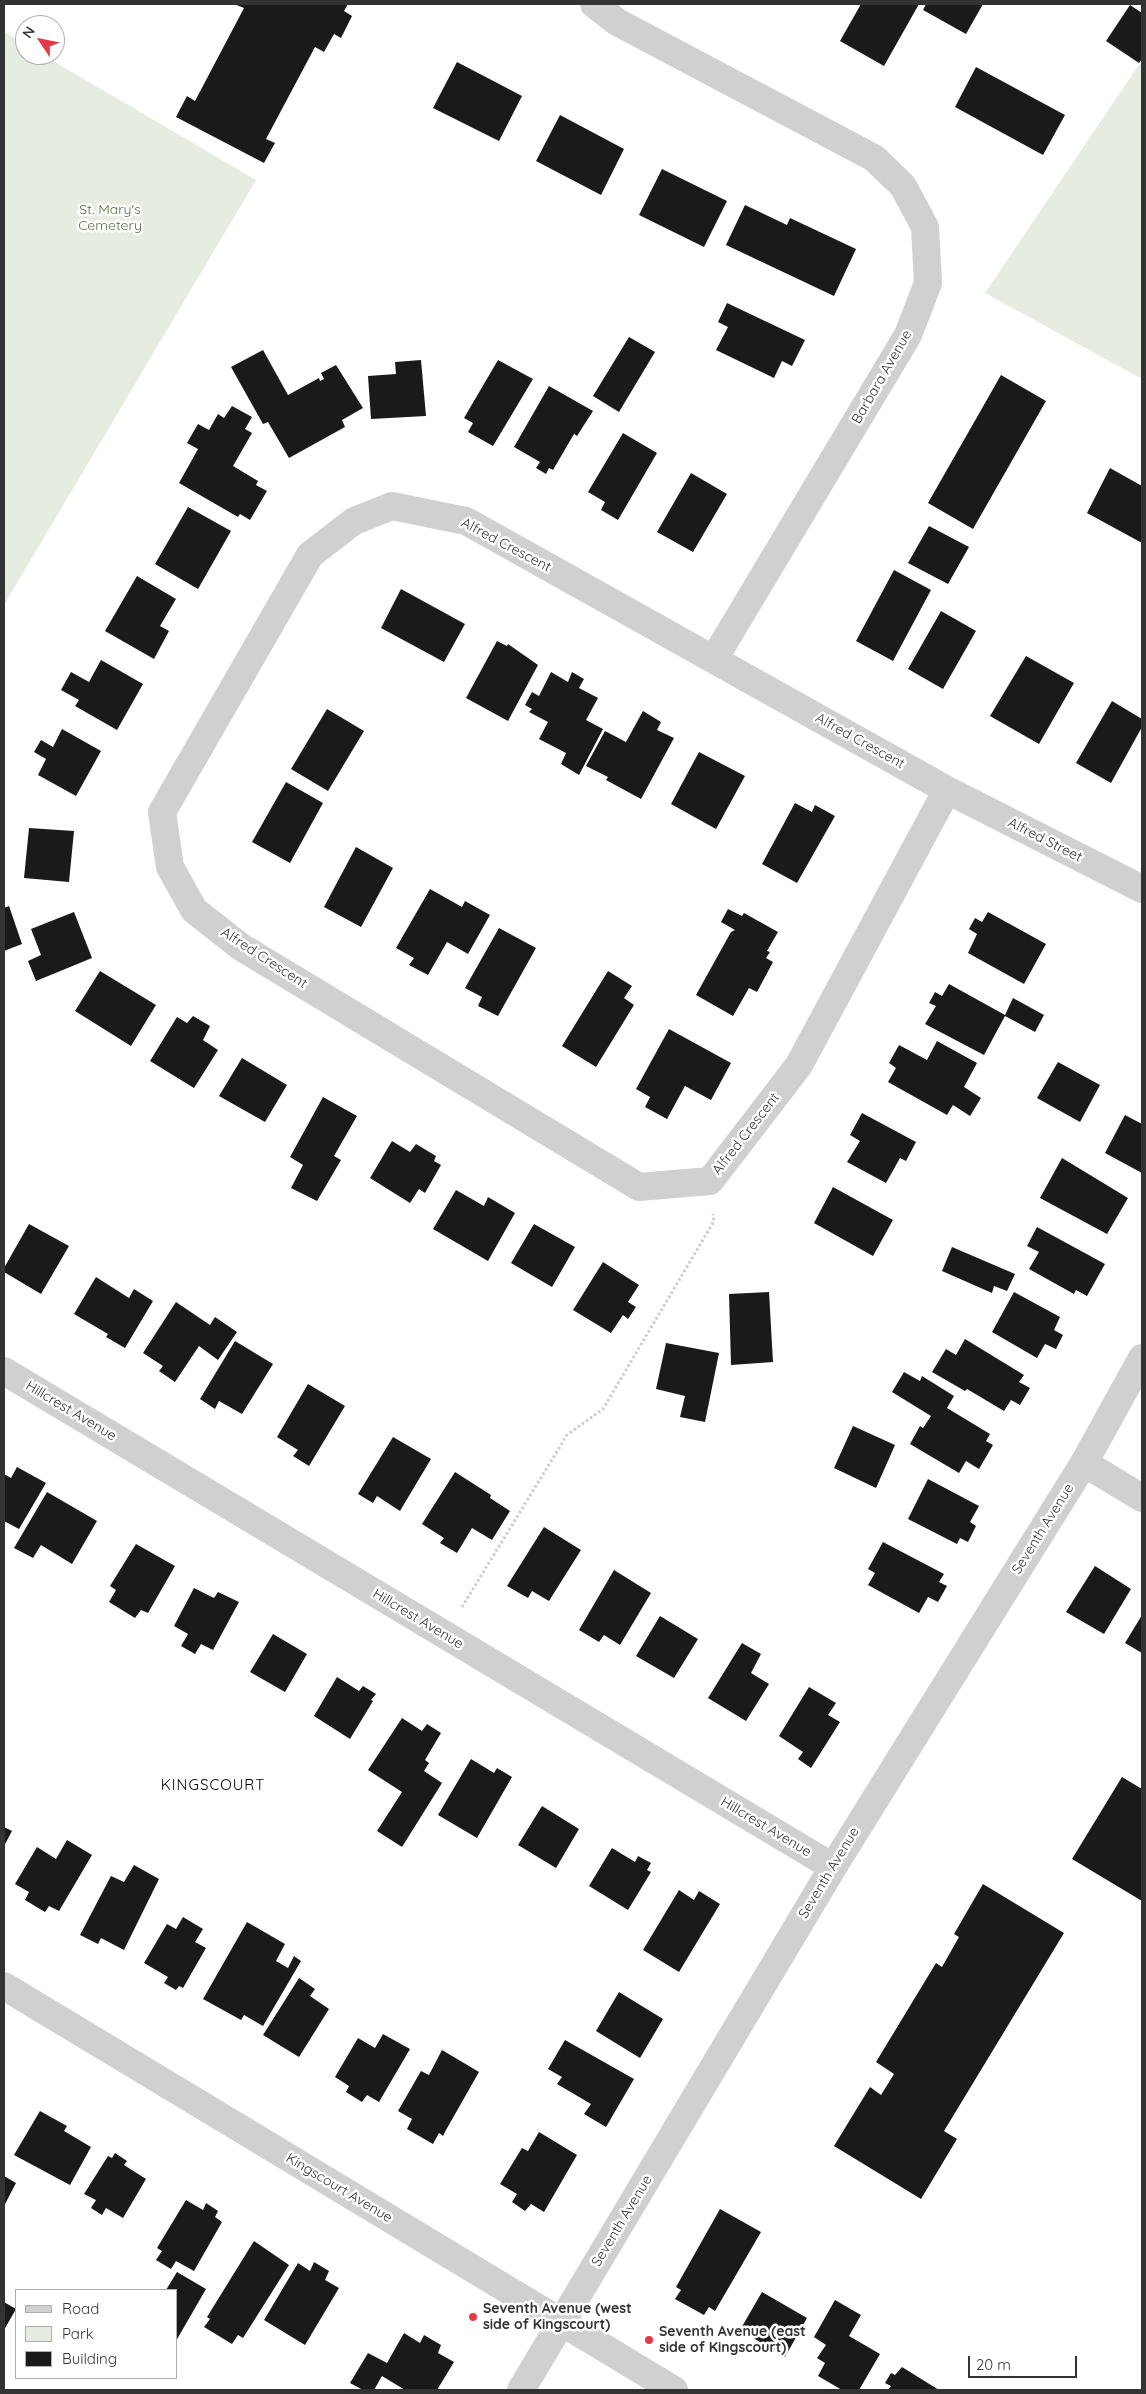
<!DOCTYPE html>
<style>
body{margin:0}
#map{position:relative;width:1146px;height:2394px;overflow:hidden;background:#fff;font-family:Quicksand,sans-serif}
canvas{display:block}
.frame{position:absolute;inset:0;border:5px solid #333;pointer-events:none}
.legend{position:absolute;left:15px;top:2289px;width:162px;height:90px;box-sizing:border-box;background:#fff;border:1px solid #adadad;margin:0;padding:6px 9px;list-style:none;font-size:15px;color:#333}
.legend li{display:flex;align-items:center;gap:10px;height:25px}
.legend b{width:25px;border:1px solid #adadad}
.north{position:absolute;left:15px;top:15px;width:50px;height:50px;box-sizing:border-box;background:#fff;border:1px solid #adadad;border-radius:50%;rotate:304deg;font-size:14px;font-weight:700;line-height:20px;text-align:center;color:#333}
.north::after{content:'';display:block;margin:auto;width:18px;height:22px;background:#e63946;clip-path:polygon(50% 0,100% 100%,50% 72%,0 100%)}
.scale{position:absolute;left:968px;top:2356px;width:109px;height:22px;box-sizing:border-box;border:2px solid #333;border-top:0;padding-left:6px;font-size:15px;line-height:18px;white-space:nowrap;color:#333;-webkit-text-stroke:4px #fff;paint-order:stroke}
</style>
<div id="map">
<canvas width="1146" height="2394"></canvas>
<div class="frame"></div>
<ul class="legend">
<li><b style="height:6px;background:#d0d0d0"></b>Road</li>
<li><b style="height:14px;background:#e6ecdf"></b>Park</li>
<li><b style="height:14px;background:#1a1a1a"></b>Building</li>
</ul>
<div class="north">N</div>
<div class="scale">20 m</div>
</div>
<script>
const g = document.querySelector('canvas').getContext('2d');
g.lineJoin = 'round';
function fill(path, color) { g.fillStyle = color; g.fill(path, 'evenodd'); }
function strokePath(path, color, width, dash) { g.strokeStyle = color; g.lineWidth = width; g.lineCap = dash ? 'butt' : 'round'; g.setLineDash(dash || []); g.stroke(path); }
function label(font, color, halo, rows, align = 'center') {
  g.font = font + ' Quicksand,sans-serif'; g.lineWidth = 5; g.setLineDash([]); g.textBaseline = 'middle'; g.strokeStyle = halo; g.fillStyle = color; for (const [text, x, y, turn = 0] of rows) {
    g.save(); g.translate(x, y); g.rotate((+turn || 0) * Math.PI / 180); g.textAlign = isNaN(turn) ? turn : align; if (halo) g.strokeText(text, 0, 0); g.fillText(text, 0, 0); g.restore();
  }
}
fill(new Path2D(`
 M 4,32 L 25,44 L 25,55 L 43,55 L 256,180 L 4,605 Z
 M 1140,63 L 1142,65 L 1142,379 L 985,293 Z`), '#e6ecdf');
fill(new Path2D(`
 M 234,4 L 348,4 L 344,11 L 352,16 L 341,38 L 334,34 L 324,52 L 315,47 L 266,139 L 275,143 L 264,163 L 176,117 L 187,96 L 195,101 L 244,8 Z
 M 861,4 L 919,4 L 884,66 L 840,41 Z
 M 926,4 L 983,4 L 966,34 L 923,10 Z
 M 1130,5 L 1142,13 L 1142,59 L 1139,63 L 1106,41 Z
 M 457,62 L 522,96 L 499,141 L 433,108 Z
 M 976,67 L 1065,115 L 1043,155 L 955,107 Z
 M 560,115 L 624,149 L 601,195 L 536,161 Z
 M 662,169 L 727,201 L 704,247 L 639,215 Z
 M 745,205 L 787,225 L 790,218 L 856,249 L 834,296 L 726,245 Z
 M 727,303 L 805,340 L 792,366 L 782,361 L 774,378 L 716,350 L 728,327 L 718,322 Z
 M 629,337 L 655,352 L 619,412 L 593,396 Z
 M 263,350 L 288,395 L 319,378 L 320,381 L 324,379 L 321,373 L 336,365 L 363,408 L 342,420 L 345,427 L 289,458 L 268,422 L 263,424 L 231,367 Z
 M 421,360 L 426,416 L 371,419 L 368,376 L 396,374 L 395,362 Z
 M 498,360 L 533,379 L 493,446 L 468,432 L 473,423 L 464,418 Z
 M 1001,375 L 1046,401 L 973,529 L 928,503 Z
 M 549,386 L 593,411 L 577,436 L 574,434 L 553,470 L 549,468 L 546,474 L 536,468 L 540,462 L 514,447 Z
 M 232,406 L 252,417 L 245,429 L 252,433 L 233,466 L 258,481 L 256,485 L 267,491 L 250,520 L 240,514 L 238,517 L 179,483 L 198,449 L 187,443 L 198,424 L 209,430 L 218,414 L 224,418 Z
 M 623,433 L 657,453 L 618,520 L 601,510 L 605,502 L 588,492 Z
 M 1110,468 L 1142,486 L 1142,543 L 1087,513 Z
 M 691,473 L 727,494 L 693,552 L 657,532 Z
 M 188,507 L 231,531 L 198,589 L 155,564 Z
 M 929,526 L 969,547 L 948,584 L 908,563 Z
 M 894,570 L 931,590 L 893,661 L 856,641 Z
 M 137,576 L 176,599 L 160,626 L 169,631 L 154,659 L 105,631 Z
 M 401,589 L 465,624 L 444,662 L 381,628 Z
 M 941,611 L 976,631 L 943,689 L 908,669 Z
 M 497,641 L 507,646 L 508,644 L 538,665 L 508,721 L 466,698 Z
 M 1026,656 L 1074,683 L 1039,744 L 990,716 Z
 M 101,660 L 143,684 L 117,730 L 75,706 L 79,700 L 61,690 L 71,672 L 89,682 Z
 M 551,672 L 568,682 L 572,672 L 584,679 L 579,688 L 598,698 L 586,720 L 603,729 L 579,775 L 561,764 L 566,753 L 539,739 L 548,722 L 529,712 L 532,709 L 525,705 L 532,692 L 539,696 Z
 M 1112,701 L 1142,719 L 1142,727 L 1111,783 L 1076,763 Z
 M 327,709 L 364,731 L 328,791 L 291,769 Z
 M 643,711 L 661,722 L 657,730 L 674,738 L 641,799 L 606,780 L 608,777 L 586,766 L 605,731 L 626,742 Z
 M 62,729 L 101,751 L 76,796 L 38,775 L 46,759 L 34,752 L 41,740 L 53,747 Z
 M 699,752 L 745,776 L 716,829 L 671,804 Z
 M 286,782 L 323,803 L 290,863 L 252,842 Z
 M 795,803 L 812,812 L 815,805 L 835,816 L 797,883 L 762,864 Z
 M 29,828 L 74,831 L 69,882 L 24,878 Z
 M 356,847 L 393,868 L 361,927 L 324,907 Z
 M 430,889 L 462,907 L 465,901 L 490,915 L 468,954 L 447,942 L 428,975 L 409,965 L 414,958 L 396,948 Z
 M 9,906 L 22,944 L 4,951 L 4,908 Z
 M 728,909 L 742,916 L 744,913 L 778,932 L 767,951 L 770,952 L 766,958 L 773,962 L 757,992 L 749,988 L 733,1016 L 696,995 L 731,932 L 735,930 L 721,922 Z
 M 74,912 L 92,958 L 36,981 L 28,961 L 41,955 L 31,929 Z
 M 988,912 L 1046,944 L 1024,984 L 968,953 L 977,934 L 969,929 L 975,918 L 982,922 Z
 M 499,928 L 536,948 L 498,1016 L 478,1006 L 482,997 L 465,988 Z
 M 100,971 L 156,1005 L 131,1046 L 75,1011 Z
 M 608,971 L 632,986 L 624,998 L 634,1005 L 596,1067 L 562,1046 Z
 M 949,984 L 1005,1015 L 1013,998 L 1044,1015 L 1035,1032 L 1005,1016 L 984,1055 L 925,1024 L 936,1006 L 929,1003 L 935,992 L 942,996 Z
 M 193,1016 L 210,1026 L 203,1040 L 218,1050 L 194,1088 L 150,1061 L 177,1017 L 187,1023 Z
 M 669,1029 L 731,1063 L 711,1100 L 685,1086 L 667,1119 L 645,1107 L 650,1097 L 636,1089 Z
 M 937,1041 L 977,1063 L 964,1087 L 981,1098 L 970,1116 L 953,1105 L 947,1115 L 888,1082 L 896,1068 L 889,1063 L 899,1045 L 927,1060 Z
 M 242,1058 L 287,1085 L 265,1122 L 219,1096 Z
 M 1058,1062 L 1100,1085 L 1080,1122 L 1037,1098 Z
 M 323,1097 L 357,1116 L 334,1156 L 341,1160 L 317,1201 L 291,1188 L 303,1165 L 290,1157 Z
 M 862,1113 L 916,1142 L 906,1161 L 900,1158 L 886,1183 L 847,1162 L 860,1141 L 850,1135 Z
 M 1125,1115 L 1142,1124 L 1142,1173 L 1105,1153 Z
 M 392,1141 L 410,1152 L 416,1144 L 436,1156 L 434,1161 L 441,1165 L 425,1193 L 419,1189 L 410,1203 L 370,1178 Z
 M 1062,1158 L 1128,1198 L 1107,1234 L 1040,1198 Z
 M 833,1187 L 893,1220 L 873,1256 L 814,1223 Z
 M 456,1190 L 484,1206 L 488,1197 L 515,1213 L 488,1261 L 433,1229 Z
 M 29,1224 L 69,1246 L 41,1294 L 4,1272 L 4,1268 Z
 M 534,1224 L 575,1247 L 552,1287 L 511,1263 Z
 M 1037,1227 L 1105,1264 L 1087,1296 L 1076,1290 L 1074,1294 L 1029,1269 L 1039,1252 L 1027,1246 Z
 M 952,1247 L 1015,1274 L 1007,1291 L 994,1286 L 992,1293 L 942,1271 Z
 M 603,1262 L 639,1285 L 628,1302 L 636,1307 L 628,1319 L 623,1315 L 611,1333 L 573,1310 Z
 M 96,1277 L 129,1298 L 134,1289 L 153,1301 L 125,1348 L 106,1337 L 108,1334 L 74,1314 Z
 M 769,1292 L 773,1362 L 731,1365 L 729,1294 Z
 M 1014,1292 L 1060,1317 L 1054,1330 L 1063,1335 L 1056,1349 L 1045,1344 L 1037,1358 L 992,1332 Z
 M 176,1302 L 210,1325 L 215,1317 L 237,1332 L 218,1360 L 199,1346 L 175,1382 L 159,1371 L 163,1366 L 143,1353 Z
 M 965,1339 L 1024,1375 L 1019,1382 L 1030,1388 L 1020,1405 L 1011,1400 L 1004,1411 L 967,1389 L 965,1391 L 932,1372 L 946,1349 L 956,1355 Z
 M 235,1341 L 273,1364 L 242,1414 L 219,1401 L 215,1409 L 200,1399 Z
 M 666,1343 L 719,1353 L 705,1422 L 680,1417 L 685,1396 L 656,1389 Z
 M 904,1372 L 920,1381 L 922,1376 L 954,1396 L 947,1408 L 990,1434 L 986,1441 L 993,1445 L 979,1469 L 966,1461 L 959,1473 L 910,1444 L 920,1426 L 923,1428 L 931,1416 L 892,1392 Z
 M 308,1384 L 345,1406 L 309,1466 L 293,1456 L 298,1450 L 277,1437 Z
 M 853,1426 L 895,1445 L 876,1488 L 834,1468 Z
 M 393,1437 L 431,1459 L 400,1511 L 377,1496 L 373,1503 L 358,1494 Z
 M 17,1467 L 46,1483 L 19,1529 L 4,1521 L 4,1474 L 11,1478 Z
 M 455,1472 L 491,1495 L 490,1498 L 510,1511 L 492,1540 L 472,1528 L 457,1553 L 440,1543 L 444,1538 L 422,1524 Z
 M 928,1479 L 979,1506 L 970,1522 L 976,1526 L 968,1542 L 960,1538 L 957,1544 L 908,1519 Z
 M 47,1492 L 97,1521 L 72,1564 L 41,1545 L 33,1558 L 14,1548 Z
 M 544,1527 L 581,1550 L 549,1601 L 532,1591 L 528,1598 L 507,1586 Z
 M 883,1542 L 944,1574 L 939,1582 L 947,1586 L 938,1602 L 928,1597 L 919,1613 L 868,1585 L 875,1573 L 868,1569 Z
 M 136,1544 L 175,1566 L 148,1613 L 141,1610 L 135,1618 L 109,1602 L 116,1590 L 110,1586 Z
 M 1095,1566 L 1131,1589 L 1104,1634 L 1066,1612 Z
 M 614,1570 L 651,1593 L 620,1645 L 604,1635 L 599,1642 L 579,1630 Z
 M 194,1588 L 214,1598 L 218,1592 L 239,1602 L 213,1650 L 201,1644 L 195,1654 L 181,1646 L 188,1634 L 174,1626 Z
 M 1142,1615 L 1142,1653 L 1125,1643 Z
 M 660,1616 L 698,1639 L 674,1678 L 636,1656 Z
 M 273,1634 L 307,1654 L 285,1692 L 250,1672 Z
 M 742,1643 L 761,1654 L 751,1673 L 769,1684 L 746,1721 L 708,1698 Z
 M 337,1677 L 359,1691 L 363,1686 L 376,1694 L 371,1700 L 373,1701 L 350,1739 L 314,1716 Z
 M 809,1687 L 836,1703 L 828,1715 L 840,1722 L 811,1768 L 798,1759 L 803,1752 L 779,1736 Z
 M 402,1718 L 422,1731 L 427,1724 L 441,1733 L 425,1760 L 429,1763 L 424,1771 L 442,1783 L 402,1847 L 377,1831 L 402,1792 L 368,1770 Z
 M 471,1759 L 494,1773 L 497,1768 L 512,1777 L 477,1838 L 438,1815 Z
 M 1122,1777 L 1142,1789 L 1142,1901 L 1072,1859 Z
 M 542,1806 L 579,1829 L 556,1868 L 518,1845 Z
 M 4,1827 L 12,1831 L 4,1846 Z
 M 67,1840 L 92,1855 L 59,1911 L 49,1906 L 45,1912 L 25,1900 L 29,1892 L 15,1884 L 37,1847 L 56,1859 Z
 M 612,1848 L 635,1862 L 638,1856 L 651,1863 L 647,1870 L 651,1872 L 628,1910 L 589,1886 Z
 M 134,1865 L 159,1879 L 124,1950 L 101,1938 L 98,1944 L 80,1935 L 111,1876 L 124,1882 Z
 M 983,1884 L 1064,1933 L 944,2131 L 957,2139 L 921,2199 L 834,2146 L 870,2087 L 881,2095 L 894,2074 L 876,2062 L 936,1963 L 942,1967 L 959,1937 L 954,1934 Z
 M 679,1890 L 694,1900 L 699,1891 L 720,1904 L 679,1972 L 643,1950 Z
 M 183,1917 L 203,1929 L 195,1942 L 206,1948 L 183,1988 L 179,1986 L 176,1990 L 164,1983 L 168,1977 L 144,1963 L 167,1924 L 176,1929 Z
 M 247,1922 L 285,1944 L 276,1961 L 288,1968 L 294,1956 L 301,1961 L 263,2026 L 244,2015 L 241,2020 L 203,1999 Z
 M 299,1978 L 315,1989 L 310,1996 L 329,2009 L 299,2057 L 263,2035 Z
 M 619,1992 L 663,2019 L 640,2058 L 596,2031 Z
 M 383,2034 L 410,2049 L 379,2102 L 367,2095 L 362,2102 L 346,2092 L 349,2086 L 335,2077 L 358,2038 L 375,2048 Z
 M 565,2040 L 634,2079 L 606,2127 L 584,2114 L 591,2104 L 557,2084 L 562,2077 L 548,2069 Z
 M 442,2050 L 479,2072 L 446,2130 L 443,2136 L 439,2133 L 433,2144 L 407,2129 L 412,2119 L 398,2111 L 421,2071 L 429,2075 Z
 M 40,2111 L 67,2126 L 64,2131 L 91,2147 L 70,2185 L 14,2155 Z
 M 539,2132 L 577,2155 L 544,2212 L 531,2204 L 525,2211 L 512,2202 L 517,2194 L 500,2184 L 522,2148 L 528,2151 Z
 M 115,2153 L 127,2161 L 124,2165 L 146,2179 L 123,2218 L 106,2208 L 102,2215 L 91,2208 L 96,2200 L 84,2194 L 108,2156 L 112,2158 Z
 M 4,2176 L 16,2183 L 4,2206 Z
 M 186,2200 L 203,2210 L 206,2203 L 218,2211 L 215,2217 L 222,2222 L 194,2271 L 176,2261 L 171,2269 L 156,2260 L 162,2251 L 157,2248 Z
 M 720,2209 L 761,2232 L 715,2311 L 709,2307 L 704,2315 L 675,2299 L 681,2290 L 676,2287 Z
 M 254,2241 L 289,2265 L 243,2338 L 238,2335 L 232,2344 L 204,2327 L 210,2319 L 207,2317 Z
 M 314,2262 L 329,2271 L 325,2280 L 339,2288 L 305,2345 L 264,2320 L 298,2263 L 310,2271 Z
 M 177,2272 L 206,2289 L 176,2341 L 176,2290 L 166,2290 Z
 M 762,2292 L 807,2318 L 785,2357 L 740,2330 Z
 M 835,2300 L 861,2315 L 849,2336 L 880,2354 L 859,2390 L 842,2390 L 818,2376 L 825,2363 L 817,2358 L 826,2345 L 814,2337 Z
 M 4,2302 L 16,2309 L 4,2330 Z
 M 404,2333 L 420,2343 L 424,2335 L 441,2345 L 438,2353 L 454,2362 L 437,2390 L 405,2390 L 382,2376 L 374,2390 L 363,2390 L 350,2383 L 368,2353 L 387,2363 Z
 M 902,2367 L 939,2390 L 888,2390 L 891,2386 L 885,2383 L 891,2373 L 895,2375 Z`), '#1a1a1a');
strokePath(new Path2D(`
 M 462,1607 L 567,1435 L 603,1409 L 714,1221 L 713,1214`), '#cdcdcd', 3, [2.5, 2.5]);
strokePath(new Path2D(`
 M 594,4 L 617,22 L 874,158 L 903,186 L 925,227 L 928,283 L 908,335 L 714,659
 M 947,790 L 799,1065 L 710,1181 L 639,1187 L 241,947 L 194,910 L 170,867 L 162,812 L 310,555 L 354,521 L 392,506 L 466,521 L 947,790 L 1142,889
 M 4,1371 L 833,1867
 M 1084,1463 L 1142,1498
 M 4,1986 L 674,2390
 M 521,2390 L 833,1867 L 1084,1463 L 1142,1358`), '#d0d0d0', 28);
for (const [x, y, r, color] of [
 [473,2317,5,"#e63946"],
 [649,2340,5,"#e63946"]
]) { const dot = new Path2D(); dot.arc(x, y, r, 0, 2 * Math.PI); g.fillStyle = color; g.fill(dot); strokePath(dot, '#fff', 2); }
label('14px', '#56703f', '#fff', [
 ["St. Mary's",110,210],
 ["Cemetery",110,226]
]);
label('14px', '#333', '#fff', [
 ["Barbara Avenue",882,377,-60],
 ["Alfred Crescent",506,545,28],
 ["Alfred Crescent",860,741,29],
 ["Alfred Street",1045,840,27],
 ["Alfred Crescent",264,958,33],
 ["Alfred Crescent",746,1134,-52],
 ["Hillcrest Avenue",71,1411,31],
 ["Seventh Avenue",1043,1529,-58],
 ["Hillcrest Avenue",418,1619,31],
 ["Hillcrest Avenue",766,1827,31],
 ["Seventh Avenue",829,1873,-59],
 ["Kingscourt Avenue",339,2188,31],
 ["Seventh Avenue",622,2221,-59]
]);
label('bold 14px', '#333', '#fff', [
 ["Seventh Avenue (west",483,2309],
 ["side of Kingscourt)",483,2325],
 ["Seventh Avenue (east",659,2332],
 ["side of Kingscourt)",659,2348]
], 'left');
g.letterSpacing = '1px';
label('15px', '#000', '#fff', [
 ["KINGSCOURT",213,1785]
]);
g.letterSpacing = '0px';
</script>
